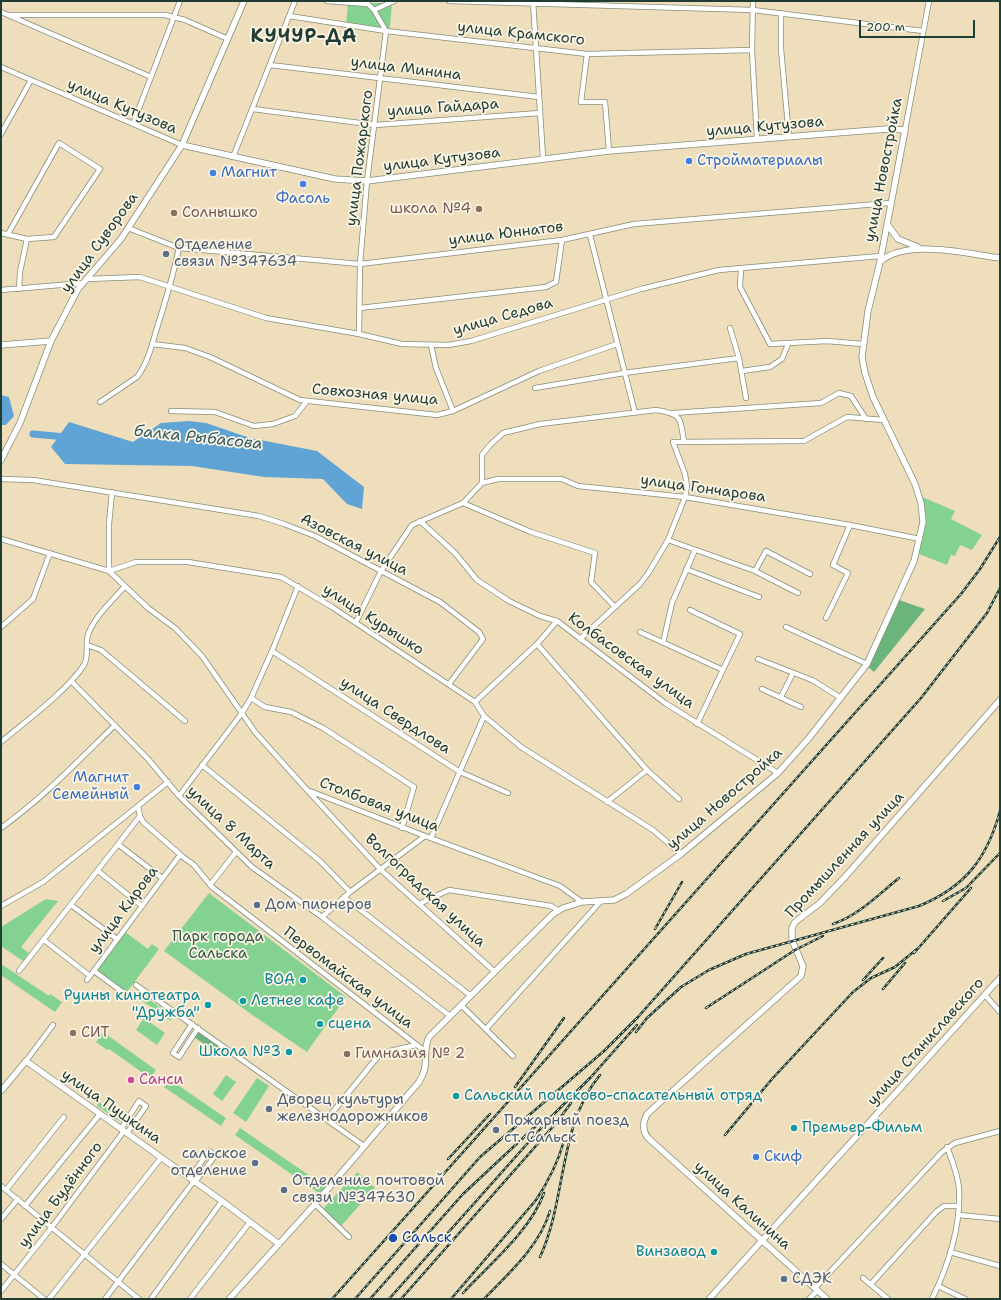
<!DOCTYPE html>
<meta charset="utf-8">
<style>
body{margin:0}
#map{position:relative;width:1001px;height:1300px;overflow:hidden;background:#eedebc;font-family:"Shantell Sans",sans-serif}
canvas{display:block}
.frame{position:absolute;inset:0;border:2px solid #1f3d34;pointer-events:none}
.scale{position:absolute;left:859px;top:20px;width:116px;height:18px;box-sizing:border-box;border:2px solid #1f3d34;border-top:0;padding-left:5px;font-size:12px;line-height:14px;white-space:nowrap;color:#1f3d34;-webkit-text-stroke:3px #fcf5e5;paint-order:stroke}
</style>
<div id="map">
<canvas width="1001" height="1300"></canvas>
<div class="frame"></div>
<div class="scale">200 m</div>
</div>
<script>
const g = document.querySelector('canvas').getContext('2d');
g.lineJoin = 'round';
function fill(path, color) { g.fillStyle = color; g.fill(path, 'evenodd'); }
function strokePath(path, color, width, dash) { g.strokeStyle = color; g.lineWidth = width; g.lineCap = dash ? 'butt' : 'round'; g.setLineDash(dash || []); g.stroke(path); }
function label(font, color, halo, rows, align = 'center') {
  g.font = font + ' "Shantell Sans",sans-serif'; g.lineWidth = 3.5; g.setLineDash([]); g.textBaseline = 'middle'; g.strokeStyle = halo; g.fillStyle = color; for (const [text, x, y, turn = 0] of rows) {
    g.save(); g.translate(x, y); g.rotate((+turn || 0) * Math.PI / 180); g.textAlign = isNaN(turn) ? turn : align; if (halo) g.strokeText(text, 0, 0); g.fillText(text, 0, 0); g.restore();
  }
}
fill(new Path2D(`
 M 348,3 L 392,3 L 390,27 L 386,31 L 346,25 Z
 M 920,496 L 955,511 L 951,519 L 982,535 L 972,550 L 960,545 L 955,556 L 951,555 L 947,565 L 919,554 L 925,523 Z
 M 209,893 L 346,997 L 307,1052 L 251,1014 L 164,951 Z
 M 46,899 L 58,901 L 21,947 L 29,953 L 23,961 L 1,946 L 1,927 Z
 M 124,931 L 148,949 L 152,944 L 159,949 L 127,992 L 96,969 Z
 M 1,964 L 49,996 L 50,994 L 62,1002 L 55,1012 L 1,975 Z
 M 141,994 L 173,1016 L 171,1021 L 138,998 Z
 M 144,1018 L 165,1033 L 157,1045 L 136,1030 Z
 M 103,1032 L 156,1070 L 150,1078 L 109,1049 L 107,1050 L 96,1042 Z
 M 226,1075 L 236,1082 L 222,1101 L 213,1094 Z
 M 257,1078 L 269,1086 L 246,1122 L 233,1113 Z
 M 169,1079 L 226,1118 L 221,1126 L 164,1087 Z
 M 99,1102 L 115,1113 L 120,1111 L 129,1112 L 122,1123 L 97,1106 Z
 M 240,1128 L 326,1187 L 320,1194 L 235,1135 Z
 M 357,1172 L 375,1188 L 341,1226 L 323,1209 Z`), '#84d292');
fill(new Path2D(`
 M 899,600 L 925,609 L 874,672 L 868,667 Z
 M 197,1031 L 224,1050 L 223,1057 L 194,1037 Z`), '#6bb47c');
fill(new Path2D(`
 M 1,395 L 9,397 L 14,416 L 6,425 L 1,425 Z
 M 189,421 L 206,423 L 250,438 L 317,451 L 364,487 L 362,509 L 347,504 L 323,479 L 264,477 L 192,466 L 65,464 L 51,447 L 69,422 L 133,442 L 161,423 Z`), '#5fa4d4');
strokePath(new Path2D(`
 M 33,434 L 66,437`), '#5fa4d4', 7);
const minor = new Path2D(`
 M 327,1 L 368,4 L 374,10
 M 449,1 L 753,10 L 923,31
 M 533,1 L 543,158
 M 753,1 L 752,50 L 757,139
 M 1,12 L 151,77
 M 781,13 L 781,49 L 789,137
 M 8,15 L 165,15 L 185,20 L 228,39
 M 289,16 L 386,31 L 587,54 L 752,50
 M 587,54 L 581,102 L 605,102 L 609,151
 M 270,65 L 539,97
 M 1,67 L 182,145
 M 253,109 L 375,125 L 540,113
 M 133,124 L 180,1
 M 905,130 L 929,1
 M 1,134 L 31,80
 M 233,157 L 295,1
 M 128,228 L 179,248 L 360,264 L 562,240 L 634,224 L 890,203
 M 1,233 L 27,239 L 54,237 L 100,169 L 59,143 L 8,234
 M 590,235 L 635,413
 M 741,269 L 740,287 L 770,344 L 827,341 L 863,344
 M 87,279 L 140,277 L 266,318 L 359,334 L 402,344 L 448,345 L 471,341 L 641,289 L 719,270 L 880,256
 M 19,289 L 20,272 L 27,239
 M 1,290 L 84,283
 M 360,308 L 546,287 L 556,282 L 562,240
 M 730,328 L 739,358 L 746,398
 M 359,334 L 360,264 L 367,181 L 386,31 L 374,10 L 394,1
 M 152,344 L 185,348 L 210,357 L 300,400 L 437,415 L 453,411 L 539,371 L 617,344
 M 431,345 L 436,368 L 453,411
 M 742,371 L 770,367 L 782,359 L 788,344
 M 535,388 L 624,373 L 739,358
 M 100,402 L 137,377 C 147,364 152,346 156,331 C 165,303 173,276 179,248
 M 171,411 L 215,412 L 254,426 L 273,424 L 295,416 L 307,401
 M 673,413 L 821,403 L 839,393 L 851,396 L 866,419
 M 1,479 L 33,480 L 259,516 L 284,524 L 315,536 L 440,602 L 479,632 L 483,639 L 449,684
 M 482,483 L 482,455 L 490,445 L 503,433 L 540,424 L 656,410 C 682,414 680,417 684,442
 M 463,503 L 531,532 L 595,553 L 591,582 L 615,607
 M 420,521 L 455,553 L 477,580 L 509,601 L 540,616 L 557,621 L 665,703 L 778,773
 M 1,539 L 109,571 L 136,562 L 188,562 L 281,577 L 332,607 L 475,702 L 484,716 L 521,747 L 653,830 L 681,854
 M 668,540 L 755,571 L 798,593
 M 686,569 L 759,597
 M 109,571 L 148,608 L 175,628 L 202,656 L 255,732 L 307,790 L 425,836 L 560,886 L 582,902
 M 109,571 L 109,524 L 112,492
 M 755,571 L 766,551 L 810,574
 M 690,610 L 740,634 L 697,724
 M 826,618 L 848,573 L 833,565 L 850,525
 M 356,622 L 381,571 L 412,525 L 463,503 L 482,483 L 498,479 L 562,479 L 578,486 L 685,497 L 850,525 L 920,539
 M 1,627 L 33,599 L 50,553
 M 786,627 L 867,664
 M 640,632 L 723,670
 M 580,639 L 640,584 L 649,572 L 668,540 L 685,497 L 687,486 L 685,474 L 673,442 L 804,441 L 847,417 L 884,420
 M 663,643 L 672,603 L 695,550
 M 537,644 L 647,770 L 679,799
 M 87,645 L 101,650 L 185,721
 M 272,651 L 460,772 L 508,793
 M 758,659 L 812,680 L 841,698
 M 71,681 L 148,759 L 179,796 L 252,867 L 322,917 L 450,1016
 M 762,689 L 801,707
 M 781,697 L 793,673
 M 251,698 L 265,707 L 291,712 L 323,728 L 414,787 L 402,828
 M 475,702 L 537,644 L 557,621
 M 1,742 C 26,721 67,691 84,665 C 90,654 84,643 89,632 C 96,615 113,600 125,586
 M 202,765 L 320,861 L 350,892
 M 308,791 L 381,870 L 495,972
 M 179,796 L 242,713 L 251,698 L 272,651 L 298,586
 M 607,802 L 647,770
 M 138,806 L 140,816 L 143,822 L 183,857 L 194,865 L 212,887 L 426,1052
 M 1,828 C 43,798 79,760 115,725
 M 431,838 L 484,716
 M 119,845 L 162,878
 M 98,871 L 142,906
 M 210,885 L 236,852
 M 344,897 L 471,996
 M 419,904 L 449,890 L 551,906 L 559,911
 M 71,905 L 117,939
 M 1,906 L 43,882 L 168,782
 M 322,917 L 350,892 L 425,836
 M 44,940 L 90,976
 M 19,971 L 140,816
 M 94,971 L 128,996
 M 87,980 L 180,855
 M 136,985 L 364,1146
 M 985,995 L 1000,1012
 M 461,1005 L 513,1056
 M 192,1024 L 173,1053 L 179,1057 L 198,1028
 M 486,1029 L 601,901
 M 26,1061 L 53,1025
 M 327,1119 L 380,1054 L 390,1051 L 416,1045
 M 121,1129 L 139,1101 L 146,1106 L 127,1133
 M 190,1178 L 209,1151 L 215,1156 L 195,1182
 M 1,1186 L 139,1299
 M 6,1190 L 64,1117
 M 315,1204 L 349,1237
 M 25,1206 L 100,1114
 M 959,1215 L 1000,1219
 M 1,1219 L 18,1199
 M 950,1252 L 1000,1266
 M 1,1264 L 44,1299
 M 863,1278 L 888,1299
 M 871,1284 L 936,1212 L 944,1206 L 959,1206
 M 938,1286 L 965,1299
 M 815,1288 L 942,1152 L 955,1143 L 1000,1131
 M 1,1291 L 52,1227 L 124,1131
 M 49,1299 L 161,1158
 M 105,1299 L 194,1181
 M 151,1299 L 222,1201
 M 190,1299 L 250,1222
 M 809,1299 L 818,1290
 M 932,1299 C 948,1266 961,1226 959,1189 C 958,1175 952,1160 947,1147`);
const major = new Path2D(`
 M 182,145 L 335,179 L 367,181 L 609,151 L 887,129 L 905,130 L 880,262 L 868,311 L 862,357 L 865,373 L 873,397 L 915,484 L 921,503 L 923,522 L 914,561 L 867,664 L 809,738 L 778,773 L 681,854 L 626,894 L 614,900 L 582,902 L 563,908 L 553,914 L 429,1037 C 421,1054 431,1063 419,1082 L 315,1204 L 229,1299
 M 887,224 L 898,239 L 918,247
 M 880,262 C 906,238 967,254 1000,258
 M 1,345 L 51,341
 M 1,460 L 20,423 L 51,341 L 78,289 L 121,239 L 182,145 L 244,1
 M 1,1091 L 26,1061 L 222,1201 L 279,1244
 M 709,1299 L 1000,978
 M 827,1299 L 647,1137 C 642,1128 643,1123 647,1114 L 801,976 L 803,966 L 792,940 L 792,928 L 795,922 L 820,903 L 845,877 L 1000,700`);
strokePath(minor, '#868e78', 6);
strokePath(major, '#868e78', 7);
strokePath(minor, '#fff', 4.5);
strokePath(major, '#fff', 5.5);
const rail = new Path2D(`
 M 943,901 L 966,888 L 1000,853
 M 833,924 C 859,915 878,895 899,878
 M 655,929 L 682,882
 M 914,953 L 971,888
 M 863,980 L 883,958
 M 883,989 L 905,963
 M 706,1008 L 795,950 L 823,936
 M 636,1032 L 647,1018 L 681,987 L 709,970 L 746,954 L 919,906 C 965,887 987,859 1000,811
 M 515,1087 L 564,1018
 M 725,1135 L 772,1079 L 853,992 L 871,978 L 895,967 L 917,949
 M 448,1159 L 490,1114
 M 540,1257 C 567,1199 558,1125 600,1075
 M 463,1293 C 490,1264 531,1230 544,1193
 M 332,1299 L 961,594 L 980,569 L 1000,537
 M 355,1299 L 480,1157 L 604,1051 L 638,1017 L 921,698 L 987,613 L 1000,588
 M 370,1299 L 463,1194 L 539,1123
 M 389,1299 L 551,1117 L 591,1077 L 637,1025
 M 401,1299 L 557,1122 L 571,1103
 M 451,1299 L 536,1200 C 548,1182 558,1162 564,1141
 M 484,1299 C 510,1272 539,1247 550,1211`);
strokePath(rail, '#1f3d34', 2.5);
strokePath(rail, '#fcf5e5', 1, [3]);
for (const [x, y, r, color] of [
 [689,161,4,"#3f7fe0"],
 [213,173,4,"#3f7fe0"],
 [303,184,4,"#3f7fe0"],
 [479,209,4,"#8d6e63"],
 [174,213,4,"#8d6e63"],
 [166,254,4,"#5c6f8a"],
 [137,787,4,"#3f7fe0"],
 [257,905,4,"#5c6f8a"],
 [303,980,4,"#0f9aa8"],
 [243,1001,4,"#0f9aa8"],
 [208,1005,4,"#0f9aa8"],
 [320,1024,4,"#0f9aa8"],
 [73,1033,4,"#8d6e63"],
 [289,1052,4,"#0f9aa8"],
 [347,1054,4,"#8d6e63"],
 [131,1080,4,"#d1479c"],
 [456,1096,4,"#0f9aa8"],
 [269,1109,4,"#5c6f8a"],
 [794,1128,4,"#0f9aa8"],
 [496,1130,4,"#5c6f8a"],
 [756,1157,4,"#3f7fe0"],
 [255,1163,4,"#5c6f8a"],
 [284,1190,4,"#5c6f8a"],
 [393,1238,5,"#1a4fb4"],
 [714,1252,4,"#0f9aa8"],
 [784,1279,4,"#5c6f8a"]
]) { const dot = new Path2D(); dot.arc(x, y, r, 0, 2 * Math.PI); g.fillStyle = color; g.fill(dot); strokePath(dot, '#fcf5e5', 1.5); }
label('15px', '#1f3d34', '#fcf5e5', [
 ["улица Крамского",521,34,6],
 ["улица Минина",406,69,7],
 ["улица Кутузова",122,107,23],
 ["улица Гайдара",443,108,-4],
 ["улица Кутузова",765,127,-5],
 ["улица Пожарского",360,158,-83],
 ["улица Кутузова",442,160,-7],
 ["улица Новостройка",884,170,-79],
 ["улица Юннатов",506,234,-7],
 ["улица Суворова",100,243,-54],
 ["улица Седова",503,317,-16],
 ["Совхозная улица",375,395,5],
 ["улица Гончарова",703,489,8],
 ["Азовская улица",354,545,27],
 ["улица Курышко",373,620,33],
 ["Колбасовская улица",631,661,36],
 ["улица Свердлова",395,716,33],
 ["улица Новостройка",725,799,-41],
 ["Столбовая улица",379,805,21],
 ["улица 8 Марта",231,828,43],
 ["Промышленная улица",845,855,-47],
 ["Волгоградская улица",425,891,43],
 ["улица Кирова",124,910,-53],
 ["Первомайская улица",348,978,37],
 ["улица Станиславского",926,1042,-48],
 ["улица Пушкина",111,1107,35],
 ["улица Будённого",61,1195,-53],
 ["улица Калинина",742,1206,42]
]);
label('15px', '#366cbe', '#fcf5e5', [
 ["Стройматериалы",697,161],
 ["Магнит",221,173],
 ["Фасоль",303,199,"center"],
 ["Магнит",129,778,"right"],
 ["Семейный",129,795,"right"],
 ["Скиф",764,1157]
], 'left');
label('15px', '#785e54', '#fcf5e5', [
 ["школа №4",471,209,"right"],
 ["Солнышко",182,213],
 ["СИТ",81,1033],
 ["Гимназия № 2",355,1054]
], 'left');
label('15px', '#4e5e75', '#fcf5e5', [
 ["Отделение",174,245],
 ["связи №347634",174,262],
 ["Дом пионеров",265,905],
 ["Дворец культуры",277,1100],
 ["железнодорожников",277,1117],
 ["Пожарный поезд",504,1121],
 ["ст. Сальск",504,1138],
 ["сальское",247,1154,"right"],
 ["отделение",247,1171,"right"],
 ["Отделение почтовой",292,1181],
 ["связи №347630",292,1198],
 ["СДЭК",792,1279]
], 'left');
label('15px', '#335b47', '#fcf5e5', [
 ["Парк города",218,937],
 ["Сальска",218,954]
]);
label('15px', '#0d838f', '#fcf5e5', [
 ["ВОА",295,980],
 ["Руины кинотеатра",200,996],
 ["\"Дружба\"",200,1013],
 ["Летнее кафе",251,1001,"left"],
 ["сцена",328,1024,"left"],
 ["Школа №3",281,1052],
 ["Сальский поисково-спасательный отряд",464,1096,"left"],
 ["Премьер-Фильм",802,1128,"left"],
 ["Винзавод",706,1252]
], 'right');
label('15px', '#b23c85', '#fcf5e5', [
 ["Санси",139,1080]
], 'left');
label('15px', '#164399', '#fcf5e5', [
 ["Сальск",402,1238]
], 'left');
label('italic 16px', '#325c64', '#fcf5e5', [
 ["балка Рыбасова",198,438,6]
]);
g.letterSpacing = '1px';
label('bold 19px', '#1f3d34', '#fcf5e5', [
 ["КУЧУР-ДА",304,37]
]);
g.letterSpacing = '0px';
</script>
